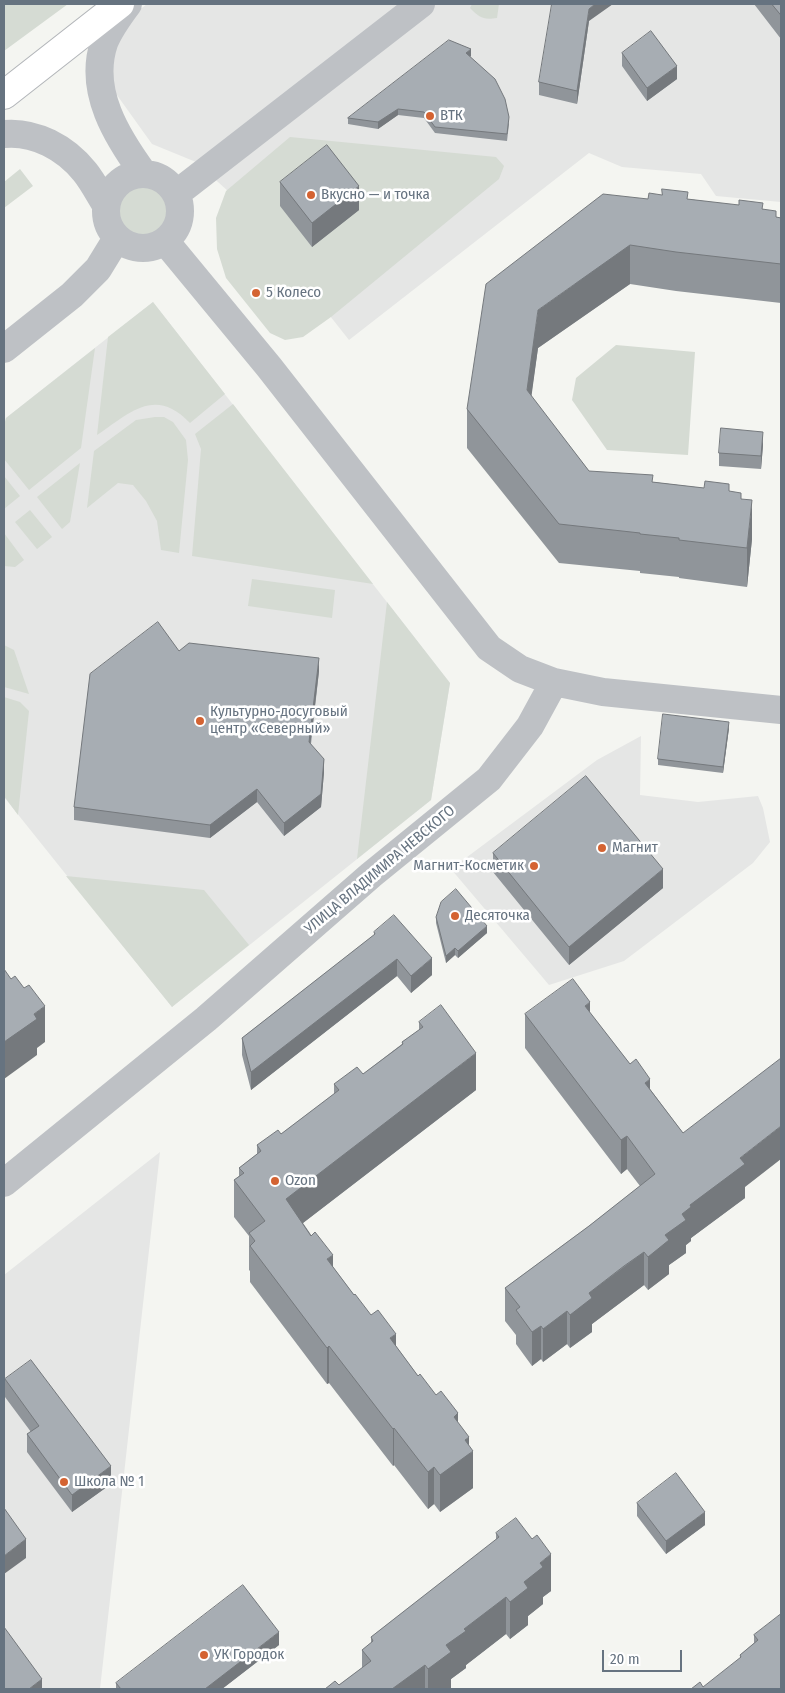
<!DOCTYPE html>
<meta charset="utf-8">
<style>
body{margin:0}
#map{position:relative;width:785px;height:1693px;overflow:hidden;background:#f4f5f1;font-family:"Fira Sans Condensed",sans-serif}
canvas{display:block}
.frame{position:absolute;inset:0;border:5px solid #667380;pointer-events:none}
.scale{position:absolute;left:602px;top:1650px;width:80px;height:22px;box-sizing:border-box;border:2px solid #667380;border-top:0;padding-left:6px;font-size:15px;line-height:18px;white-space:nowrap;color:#667380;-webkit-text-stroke:4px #fff;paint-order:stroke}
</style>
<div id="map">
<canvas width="785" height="1693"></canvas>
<div class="frame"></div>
<div class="scale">20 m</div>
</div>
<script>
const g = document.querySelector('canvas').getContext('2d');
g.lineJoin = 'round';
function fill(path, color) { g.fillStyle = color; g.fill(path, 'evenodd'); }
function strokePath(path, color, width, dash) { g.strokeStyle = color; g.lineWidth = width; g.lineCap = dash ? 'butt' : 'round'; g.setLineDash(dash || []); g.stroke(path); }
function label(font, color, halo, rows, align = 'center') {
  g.font = font + ' "Fira Sans Condensed",sans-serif'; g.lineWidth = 5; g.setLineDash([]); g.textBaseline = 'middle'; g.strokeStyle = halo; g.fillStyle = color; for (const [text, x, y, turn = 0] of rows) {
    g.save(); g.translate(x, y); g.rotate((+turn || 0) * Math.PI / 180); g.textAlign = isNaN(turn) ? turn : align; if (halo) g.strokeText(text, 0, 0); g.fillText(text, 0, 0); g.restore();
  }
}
fill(new Path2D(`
 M 147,4 L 781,4 L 781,202 L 716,196 L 701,174 L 622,167 L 589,153 L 349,340 L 240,202 L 196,162 L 152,144 L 104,77 L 115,29 Z
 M 153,302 L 450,683 L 431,800 L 172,1007 L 4,797 L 4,426 L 6,418 Z
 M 641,736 L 640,795 L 698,802 L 758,796 L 763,808 L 770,842 L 753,863 L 624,961 L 549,985 L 451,869 L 597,760 Z
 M 160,1152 L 100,1689 L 4,1689 L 4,1275 Z`), '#e5e6e5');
fill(new Path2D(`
 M 4,4 L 68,4 L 4,51 Z
 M 472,4 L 499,4 L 497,18 C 483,20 480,18 470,8 Z
 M 290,137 L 496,157 L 504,166 L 499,179 L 331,317 L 303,337 L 285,340 L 270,333 L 226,278 L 217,249 L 216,218 L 226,191 Z
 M 20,169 L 33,186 L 4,208 L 4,182 Z
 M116 212a27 27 0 1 1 54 0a27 27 0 1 1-54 0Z
 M 153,302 L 225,394 L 190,423 C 155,386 130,413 97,435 L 108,337 Z
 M 616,345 L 695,352 L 688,455 L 607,450 L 572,400 L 576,378 Z
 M 95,348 L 81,448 L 29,490 L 4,459 L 4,426 L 6,418 Z
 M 233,404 L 373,584 L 192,556 L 201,449 L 195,434 Z
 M 155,417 L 164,417 L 173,422 L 186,440 L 188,460 L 179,553 L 161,550 L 157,521 L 146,501 L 133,485 L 118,483 L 87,508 L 94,451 L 136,420 Z
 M 80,463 L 70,522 L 62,529 L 37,497 Z
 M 4,476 L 20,496 L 4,509 Z
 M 30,510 L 52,537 L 37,549 L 15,522 Z
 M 4,533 L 24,560 L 15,567 L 4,566 Z
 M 252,579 L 335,590 L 332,618 L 248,606 Z
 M 387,602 L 450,683 L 431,800 L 357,859 Z
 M 4,645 L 14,650 L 29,694 L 4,687 Z
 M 4,697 L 20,702 L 29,711 L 18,815 L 4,796 Z
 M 66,876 L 204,890 L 249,945 L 172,1007 Z`), '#d5dbd3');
const major = new Path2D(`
 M 4,95 L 120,4`);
strokePath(major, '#b2b5b9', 30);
strokePath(new Path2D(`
 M 128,4 C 119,16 109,30 104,43 C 88,91 117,137 144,174
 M 4,134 C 35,131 66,148 85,172 C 93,182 99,194 106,205
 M106 211a37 37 0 1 1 74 0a37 37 0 1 1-74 0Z
 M 176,194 L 421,4
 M 165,241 L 269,367 L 489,648 L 520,669 L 554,682 L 603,692 L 781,710
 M 4,349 L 72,295 L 98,269 L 117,238
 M 4,1183 L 206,1019 L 371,875 L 489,779 L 530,726 L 554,682`), '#bec1c5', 28);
strokePath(major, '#fff', 28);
fill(new Path2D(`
 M 754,4 L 781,4 L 781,39 Z
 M 589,21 L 577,104 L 539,95 L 539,82 Z
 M 622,53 L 677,79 L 647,101 L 622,66 Z
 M 471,56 L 470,57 L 509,124 L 507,141 L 435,133 L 424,118 L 398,115 L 378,129 L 348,124 L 348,118 Z
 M 280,182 L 359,210 L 312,247 L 280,206 Z
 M 648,199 L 688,199 L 763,209 L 776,217 L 781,218 L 781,303 L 676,291 L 630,284 L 538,348 L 531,396 L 589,471 L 653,482 L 729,491 L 741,499 L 752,539 L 747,587 L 679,578 L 679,577 L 640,573 L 640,571 L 559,563 L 467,448 L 467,409 Z
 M 763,445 L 761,469 L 719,466 L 719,453 Z
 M 179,651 L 319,671 L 311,744 L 324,772 L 321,807 L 284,836 L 257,802 L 210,838 L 74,820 L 74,807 Z
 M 729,728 L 723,773 L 658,765 L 658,759 Z
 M 493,853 L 663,888 L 569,965 L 493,872 Z
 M 436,917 L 487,933 L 458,958 L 455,955 L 446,963 L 436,923 Z
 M 374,932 L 432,975 L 411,993 L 397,976 L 251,1090 L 242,1055 L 242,1038 L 374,935 Z
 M 590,1013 L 630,1064 L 650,1089 L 683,1133 L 745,1187 L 745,1198 L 691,1238 L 691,1241 L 686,1245 L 686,1253 L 669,1265 L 669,1274 L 648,1290 L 644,1285 L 592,1324 L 592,1332 L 570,1348 L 567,1344 L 543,1362 L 541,1359 L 532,1366 L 516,1344 L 516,1335 L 505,1321 L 505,1288 L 589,1226 L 640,1186 L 627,1169 L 621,1174 L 525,1048 L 525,1014 Z
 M 419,1022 L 476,1090 L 303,1223 L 333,1267 L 354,1295 L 396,1346 L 418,1376 L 436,1395 L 458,1423 L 469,1445 L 473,1488 L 440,1512 L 434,1504 L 428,1509 L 394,1465 L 393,1466 L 329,1383 L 327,1384 L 250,1282 L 250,1271 L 249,1270 L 249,1236 L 234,1217 L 234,1180 L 239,1176 L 239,1168 L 257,1154 L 257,1145 L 281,1134 L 334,1094 L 334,1084 L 363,1074 L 402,1044 L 402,1042 L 419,1030 Z
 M 5,1379 L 111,1484 L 72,1512 L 27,1452 L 27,1434 L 31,1432 L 5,1397 Z
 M 637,1503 L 705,1525 L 666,1554 L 637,1516 Z
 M 496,1533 L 551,1591 L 543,1597 L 543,1604 L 528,1616 L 528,1625 L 510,1639 L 506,1634 L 466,1665 L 466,1668 L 451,1679 L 451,1689 L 325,1689 L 339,1685 L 362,1668 L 362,1650 L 371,1643 L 371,1637 L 496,1540 Z
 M 781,1614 L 781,1689 L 740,1658 L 740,1655 L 754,1643 L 754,1635 Z
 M 279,1645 L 222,1689 L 116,1689 L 116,1683 Z`), '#90959a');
fill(new Path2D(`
 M 595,4 L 613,4 L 589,21 L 577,104 L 577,91 L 589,9 Z
 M 471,49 L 471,56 L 466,60 L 466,53 Z
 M 677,66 L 677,79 L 647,101 L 647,88 Z
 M 398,109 L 398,115 L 378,129 L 378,122 Z
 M 359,186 L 359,210 L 312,247 L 312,223 Z
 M 630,245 L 630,284 L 538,348 L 527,429 L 527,390 L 538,310 Z
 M 763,432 L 763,445 L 761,469 L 761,456 Z
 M 752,500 L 752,539 L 747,587 L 747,548 Z
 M 319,658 L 319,671 L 309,755 L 309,742 Z
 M 729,722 L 729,728 L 723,773 L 723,767 Z
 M 324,759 L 324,772 L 321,807 L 284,836 L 284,823 Z
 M 257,789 L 257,802 L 210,838 L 210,825 Z
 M 663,869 L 663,888 L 569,965 L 569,947 Z
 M 487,926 L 487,933 L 458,958 L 458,951 Z
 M 455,948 L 455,955 L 446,963 L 446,956 Z
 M 432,958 L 432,975 L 411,993 L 411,976 Z
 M 397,959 L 397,976 L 251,1090 L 251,1072 Z
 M 590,1002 L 590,1035 L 585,1006 Z
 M 45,1006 L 45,1042 L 37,1048 L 37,1055 L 4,1079 L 4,1042 L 34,1014 Z
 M 476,1053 L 476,1090 L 286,1236 L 286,1199 Z
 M 650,1079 L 650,1112 L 645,1083 Z
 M 781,1126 L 781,1159 L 745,1187 L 745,1198 L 691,1238 L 691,1241 L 686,1245 L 686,1253 L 669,1265 L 669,1274 L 648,1290 L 648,1257 L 682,1214 L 690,1205 L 740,1158 Z
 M 627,1136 L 627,1169 L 621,1174 L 621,1140 Z
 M 644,1252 L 644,1285 L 592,1324 L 592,1332 L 570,1348 L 570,1315 L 589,1293 Z
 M 333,1255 L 333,1292 L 327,1259 Z
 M 567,1311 L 567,1344 L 543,1362 L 543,1329 Z
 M 541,1326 L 541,1359 L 532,1366 L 532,1332 Z
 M 396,1334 L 396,1371 L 390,1338 Z
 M 329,1346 L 329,1383 L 327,1384 L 327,1348 Z
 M 458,1413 L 458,1450 L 454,1417 Z
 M 394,1428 L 394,1465 L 393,1466 L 393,1429 Z
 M 469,1437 L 469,1454 L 473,1451 L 473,1488 L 440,1512 L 440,1475 L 465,1440 Z
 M 111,1466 L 111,1484 L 72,1512 L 72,1495 Z
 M 434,1467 L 434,1504 L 428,1509 L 428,1472 Z
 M 705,1512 L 705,1525 L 666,1554 L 666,1541 Z
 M 26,1539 L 26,1558 L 4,1574 L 4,1556 Z
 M 551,1554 L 551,1591 L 543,1597 L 543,1604 L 528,1616 L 528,1625 L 510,1639 L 510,1602 L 524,1582 L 540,1563 Z
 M 506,1597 L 506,1634 L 466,1665 L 466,1668 L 451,1679 L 451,1689 L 428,1689 L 428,1669 L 446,1645 L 464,1629 Z
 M 279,1632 L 279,1645 L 222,1689 L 205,1689 Z
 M 425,1665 L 425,1689 L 392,1689 Z
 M 42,1679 L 42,1689 L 29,1689 Z`), '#75797d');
const building = new Path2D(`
 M 552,4 L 595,4 L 589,9 L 577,91 L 539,82 Z
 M 772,4 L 781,4 L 781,15 Z
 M 651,31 L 677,66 L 647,88 L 622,53 Z
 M 449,40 L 471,49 L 466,53 L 495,79 L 505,99 L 509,117 L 507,134 L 435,127 L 424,112 L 398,109 L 378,122 L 348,118 Z
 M 327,145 L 359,186 L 312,223 L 280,182 Z
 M 662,189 L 688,192 L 687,199 L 739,205 L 739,200 L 763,203 L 762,209 L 776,211 L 776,217 L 781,218 L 781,264 L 676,252 L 630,245 L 538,310 L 527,390 L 589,471 L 653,475 L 652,482 L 704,488 L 705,481 L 729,484 L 729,491 L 741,493 L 741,499 L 752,500 L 747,548 L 679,540 L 679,538 L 640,534 L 640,533 L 559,524 L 467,409 L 486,284 L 603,194 L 648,199 L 649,193 L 662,195 Z
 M 721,428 L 763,432 L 761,456 L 719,453 Z
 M 158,622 L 179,651 L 189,643 L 319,658 L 309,742 L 324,759 L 321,794 L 284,823 L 257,789 L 210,825 L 74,807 L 90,674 Z
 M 663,714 L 729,722 L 723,767 L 658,759 Z
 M 586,776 L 663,869 L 569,947 L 493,853 Z
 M 456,889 L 487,926 L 458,951 L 455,948 L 446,956 L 436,917 L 441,902 Z
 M 394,915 L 432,958 L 411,976 L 397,959 L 251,1072 L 242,1038 L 375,934 L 374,932 Z
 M 4,969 L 11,979 L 15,976 L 24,988 L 29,985 L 45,1006 L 34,1014 L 37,1019 L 4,1042 Z
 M 573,979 L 590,1002 L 585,1006 L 630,1064 L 636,1059 L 650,1079 L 645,1083 L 683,1133 L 781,1058 L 781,1126 L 740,1158 L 745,1164 L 690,1205 L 691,1207 L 682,1214 L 686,1220 L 665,1235 L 669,1240 L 648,1257 L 644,1252 L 624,1266 L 589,1293 L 592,1298 L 570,1315 L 567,1311 L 543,1329 L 541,1326 L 532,1332 L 516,1310 L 520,1307 L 505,1288 L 589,1226 L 655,1174 L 627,1136 L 621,1140 L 525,1014 Z
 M 441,1005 L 476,1053 L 286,1199 L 311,1236 L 315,1232 L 333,1255 L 327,1259 L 354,1295 L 355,1294 L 371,1315 L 378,1310 L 396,1334 L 390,1338 L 418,1376 L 420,1374 L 436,1395 L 441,1391 L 458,1413 L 454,1417 L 469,1437 L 465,1440 L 473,1451 L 440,1475 L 434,1467 L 428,1472 L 394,1428 L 393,1429 L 329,1346 L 327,1348 L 250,1246 L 255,1241 L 249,1233 L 265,1221 L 234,1180 L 244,1173 L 239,1168 L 261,1151 L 257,1145 L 278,1130 L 281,1134 L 339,1090 L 334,1084 L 357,1067 L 363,1074 L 403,1044 L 402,1042 L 423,1027 L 419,1022 Z
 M 31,1360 L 111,1466 L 72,1495 L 27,1434 L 39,1426 L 5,1379 Z
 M 676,1473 L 705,1512 L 666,1541 L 637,1503 Z
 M 4,1508 L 26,1539 L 4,1556 Z
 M 516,1518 L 532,1539 L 537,1535 L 551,1554 L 540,1563 L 543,1567 L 524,1582 L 528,1588 L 510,1602 L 506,1597 L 464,1629 L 466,1631 L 446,1645 L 451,1652 L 428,1669 L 425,1665 L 392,1689 L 325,1689 L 335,1681 L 339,1685 L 371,1661 L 362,1650 L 373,1641 L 371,1637 L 499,1537 L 496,1533 Z
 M 243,1585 L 279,1632 L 205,1689 L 121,1689 L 116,1683 Z
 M 781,1614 L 781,1689 L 691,1689 L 700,1682 L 703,1687 L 741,1657 L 740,1655 L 758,1640 L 754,1635 Z
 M 4,1627 L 42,1679 L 29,1689 L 4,1689 Z`);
fill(building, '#a7adb3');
strokePath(building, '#75797d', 1);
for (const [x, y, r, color] of [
 [430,116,5,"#d46332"],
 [311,195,5,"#d46332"],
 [256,293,5,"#d46332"],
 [200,721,5,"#d46332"],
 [602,848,5,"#d46332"],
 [534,866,5,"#d46332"],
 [455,916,5,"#d46332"],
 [275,1181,5,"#d46332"],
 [64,1482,5,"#d46332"],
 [204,1655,5,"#d46332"]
]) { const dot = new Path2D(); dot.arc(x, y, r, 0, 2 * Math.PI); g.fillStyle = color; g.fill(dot); strokePath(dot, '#fff', 2); }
label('15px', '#667380', '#fff', [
 ["ВТК",440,116],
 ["Вкусно — и точка",321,195],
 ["5 Колесо",266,293],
 ["Культурно-досуговый",210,712],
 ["центр «Северный»",210,729],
 ["Магнит",612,848],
 ["Магнит-Косметик",524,866,"right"],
 ["Десяточка",465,916],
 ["Ozon",285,1181],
 ["Школа № 1",74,1482],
 ["УК Городок",214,1655]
], 'left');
label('15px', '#667380', '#fff', [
 ["УЛИЦА ВЛАДИМИРА НЕВСКОГО",380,870,-40]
]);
</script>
